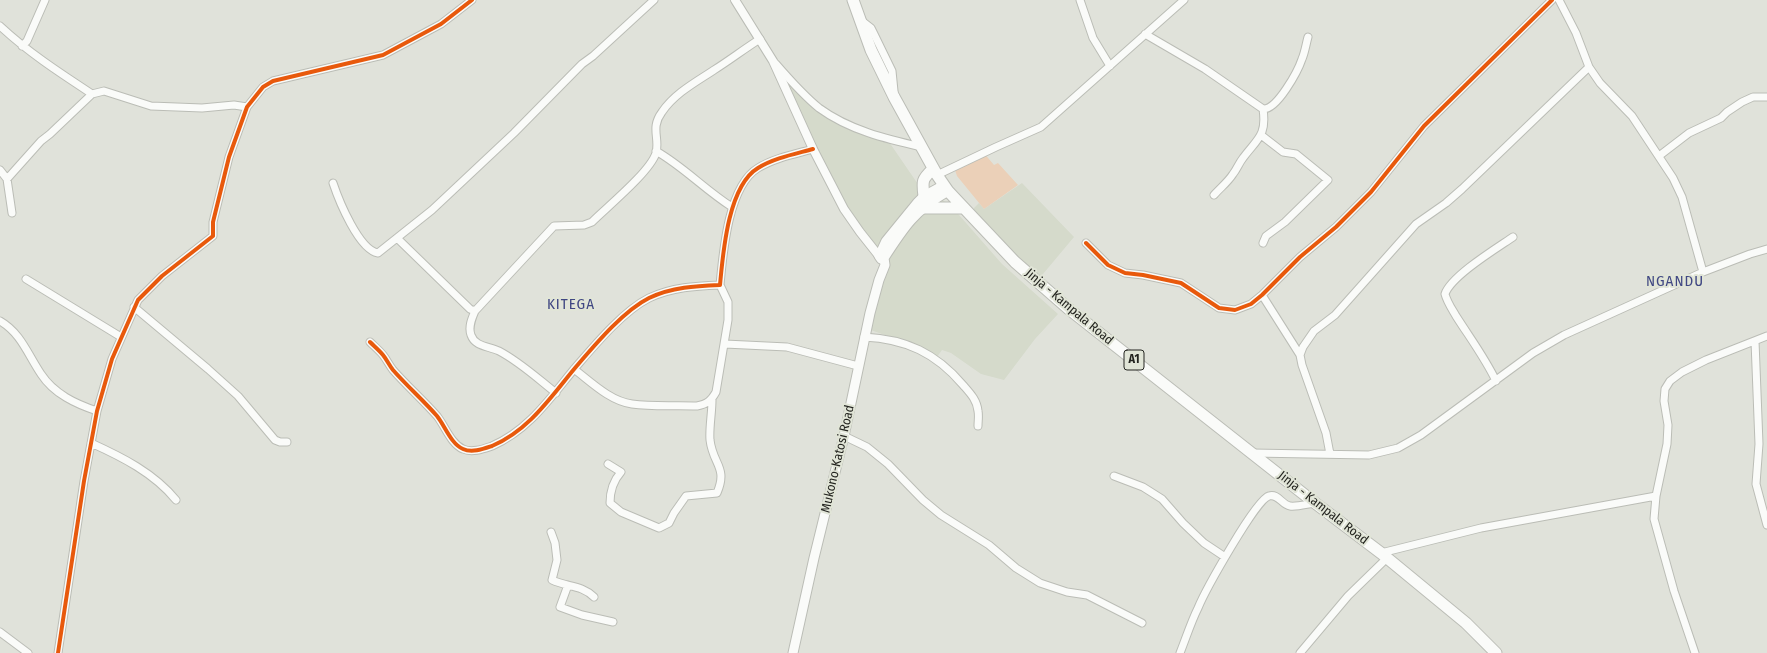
<!DOCTYPE html>
<style>
body{margin:0}
canvas{display:block;background:#e0e2da}
</style>
<canvas width="1767" height="653"></canvas>
<script>
const g = document.querySelector('canvas').getContext('2d');
g.lineJoin = 'round';
function fill(path, color) { g.fillStyle = color; g.fill(path, 'evenodd'); }
function strokePath(path, color, width, dash) { g.strokeStyle = color; g.lineWidth = width; g.lineCap = dash ? 'butt' : 'round'; g.setLineDash(dash || []); g.stroke(path); }
function label(font, color, halo, rows, align = 'center') {
  g.font = font + ' "Fira Sans Condensed",sans-serif'; g.lineWidth = 4; g.setLineDash([]); g.textBaseline = 'middle'; g.strokeStyle = halo; g.fillStyle = color; for (const [text, x, y, turn = 0] of rows) {
    g.save(); g.translate(x, y); g.rotate((+turn || 0) * Math.PI / 180); g.textAlign = isNaN(turn) ? turn : align; if (halo) g.strokeText(text, 0, 0); g.fillText(text, 0, 0); g.restore();
  }
}
fill(new Path2D(`
 M 780,71 L 819,108 L 887,139 L 922,190 L 909,204 L 879,255 L 843,205 Z
 M 1022,183 L 1074,237 L 1038,280 L 974,213 L 974,208 L 979,203 L 984,209 Z
 M 940,198 L 952,207 L 1002,264 L 1058,314 L 1035,339 L 1004,380 L 981,374 L 951,353 L 942,350 L 937,357 L 922,348 L 865,328 L 885,262 L 903,230 Z`), '#d5dacb');
fill(new Path2D(`
 M 983,152 L 994,165 L 998,163 L 1018,185 L 984,209 L 957,176 L 955,170 L 955,163 L 957,161 Z`), '#ebd0b8');
const minor = new Path2D(`
 M 1080,0 L 1093,38 L 1110,66
 M 1559,0 L 1576,33 L 1589,67 L 1600,83 L 1632,116 L 1673,178 L 1682,197 L 1703,272
 M 862,21 L 871,28 L 874,34 L 892,71 L 894,91
 M 0,26 C 29,53 60,73 92,94 L 104,91 L 151,106 L 202,108 L 234,105 L 247,107
 M 1145,34 L 1205,69 L 1263,109 C 1277,110 1298,71 1302,59 C 1305,52 1306,44 1308,37
 M 22,46 L 27,41 L 45,0
 M 776,64 C 789,79 803,95 819,108 C 849,130 886,139 922,147
 M 1261,135 L 1283,152 L 1296,154 L 1328,180 L 1285,222 L 1266,236 L 1263,243
 M 656,151 C 684,167 705,190 732,207
 M 1659,156 L 1689,133 L 1721,118 L 1727,112 L 1742,102 L 1753,97 L 1767,97
 M 0,170 L 7,179 L 41,141 L 50,134 L 92,94
 M 937,175 L 996,147 L 1041,127 L 1184,0
 M 7,179 L 12,213
 M 333,183 C 339,201 359,250 378,253 L 432,210 L 514,133 L 582,64 L 593,56 L 654,0
 M 1214,195 C 1220,188 1228,182 1233,174 C 1237,169 1239,163 1243,158 C 1257,139 1267,136 1263,109
 M 398,239 L 470,309 L 475,311
 M 1086,243 L 1108,265 L 1125,273 L 1143,275 L 1181,283 L 1219,308 L 1235,310 L 1251,304 L 1262,295 L 1300,257 L 1336,227 L 1371,192 L 1424,126 L 1552,0
 M 26,279 L 121,337
 M 1262,295 L 1300,355
 M 134,307 L 208,369 L 238,396 L 275,440 L 280,442 L 287,442
 M 0,321 C 21,333 28,355 41,374 C 54,394 76,404 97,411
 M 864,337 C 906,339 936,353 963,385 C 970,393 977,400 978,411 C 979,416 978,421 978,426
 M 1755,341 L 1759,444 L 1756,484 L 1767,525
 M 370,342 C 374,346 379,350 383,355 C 387,360 389,365 393,370 C 407,386 423,400 437,416 C 445,426 451,444 463,449 C 472,453 483,449 492,446 C 529,430 550,398 575,368 C 594,346 623,311 649,298 C 672,287 696,286 720,285 C 723,253 728,186 758,168 C 774,158 795,154 813,149
 M 725,344 L 787,347 L 858,366
 M 574,369 C 591,382 610,401 632,404 C 653,407 676,405 697,406 C 707,404 711,401 716,392 L 728,320 L 728,302 L 720,285
 M 1496,381 C 1485,358 1470,338 1456,316 C 1452,309 1447,302 1445,294 C 1451,276 1497,248 1513,237
 M 556,393 C 537,378 520,362 499,351 C 489,346 475,347 471,335 C 468,327 472,318 475,311 L 554,226 L 584,225 L 592,222 C 607,207 650,172 656,153 C 660,138 650,128 662,112 C 675,93 696,82 714,70 C 730,60 744,49 760,39
 M 844,436 L 867,447 L 888,464 L 923,500 L 941,515 L 989,545 L 1016,568 L 1040,583 L 1067,592 L 1087,595 L 1142,623
 M 91,443 C 122,457 154,473 176,500
 M 1252,453 L 1369,455 L 1398,448 L 1421,435 L 1533,353 L 1564,335 L 1703,272 L 1750,254 L 1767,249
 M 1330,454 L 1326,433 L 1302,365 L 1300,355 L 1303,347 L 1314,331 L 1335,315 L 1416,224 L 1446,203 L 1462,189 L 1589,67
 M 608,464 L 621,472 C 613,481 610,491 610,503 L 621,512 L 659,528 L 669,523 L 674,513 L 686,496 L 717,493 C 728,467 713,465 710,440 C 709,428 712,413 712,400
 M 1114,476 L 1143,487 L 1162,499 L 1183,523 L 1204,543 L 1225,557
 M 551,532 L 555,543 L 557,560 L 552,580 C 567,587 582,585 594,597
 M 1381,553 L 1481,528 L 1656,496
 M 568,585 L 560,607 L 582,615 L 613,622
 M 0,632 L 28,653
 M 58,653 L 84,481 L 97,411 L 112,359 L 138,300 L 162,276 L 213,236 L 213,222 L 229,157 L 247,107 L 263,87 L 273,81 L 383,55 L 441,24 L 472,0
 M 1180,653 C 1186,638 1191,622 1198,608 C 1205,591 1256,499 1269,496 C 1278,493 1282,505 1290,506 C 1297,507 1307,504 1315,503
 M 1300,653 L 1348,596 L 1387,558
 M 1695,653 L 1674,591 L 1654,519 L 1656,496 L 1667,444 L 1668,425 L 1664,401 L 1665,389 L 1670,381 L 1682,372 L 1706,360 L 1767,336`);
const tertiary = new Path2D(`
 M 735,0 L 773,61 L 813,149 L 844,209 L 860,232 L 879,256 L 883,258`);
const secondary = new Path2D(`
 M 881,259 L 879,256 L 886,241 L 917,203 L 924,196 L 944,185
 M 793,653 L 814,558 L 844,436 L 870,313 L 879,280 L 885,265 L 884,258 C 904,227 915,210 948,191`);
const trunk = new Path2D(`
 M 853,0 L 871,50 L 894,97 L 937,175 L 948,191 L 964,208 L 1015,262 L 1070,310 L 1315,503 L 1381,553 L 1466,623 L 1496,653
 M 924,196 C 922,181 922,179 933,169
 M 923,208 L 964,208`);
strokePath(minor, '#bbbdb6', 9);
strokePath(tertiary, '#bbbdb6', 10);
strokePath(secondary, '#bbbdb6', 11);
strokePath(trunk, '#bbbdb6', 13);
strokePath(minor, '#fafbf9', 7);
strokePath(tertiary, '#fafbf9', 8);
strokePath(secondary, '#fafbf9', 9);
strokePath(trunk, '#fafbf9', 11);
strokePath(new Path2D(`
 M 1086,243 L 1108,265 L 1125,273 L 1143,275 L 1181,283 L 1219,308 L 1235,310 L 1251,304 L 1262,295 L 1300,257 L 1336,227 L 1371,192 L 1424,126 L 1552,0
 M 370,342 C 374,346 379,350 383,355 C 387,360 389,365 393,370 C 407,386 423,400 437,416 C 445,426 451,444 463,449 C 472,453 483,449 492,446 C 529,430 550,398 575,368 C 594,346 623,311 649,298 C 672,287 696,286 720,285 C 723,253 728,186 758,168 C 774,158 795,154 813,149
 M 58,653 L 84,481 L 97,411 L 112,359 L 138,300 L 162,276 L 213,236 L 213,222 L 229,157 L 247,107 L 263,87 L 273,81 L 383,55 L 441,24 L 472,0`), '#e8590c', 4);
for (const [x, y, w] of [
 [1134,360,20]
]) { const box = new Path2D(); box.roundRect(x - w / 2, y - 10, w, 20, 3); g.fillStyle = '#e1e5d7'; g.fill(box); strokePath(box, '#242520', 1); }
label('bold 12px', '#242520', null, [
 ["A1",1134,360]
]);
label('13px', '#242520', '#e1e5d7', [
 ["Jinja - Kampala Road",1069,307,40],
 ["Mukono-Katosi Road",838,459,-77],
 ["Jinja - Kampala Road",1323,508,38]
]);
g.letterSpacing = '1px';
label('15px', '#404783', '#e1e5d7', [
 ["NGANDU",1675,282],
 ["KITEGA",571,305]
]);
g.letterSpacing = '0px';
</script>
